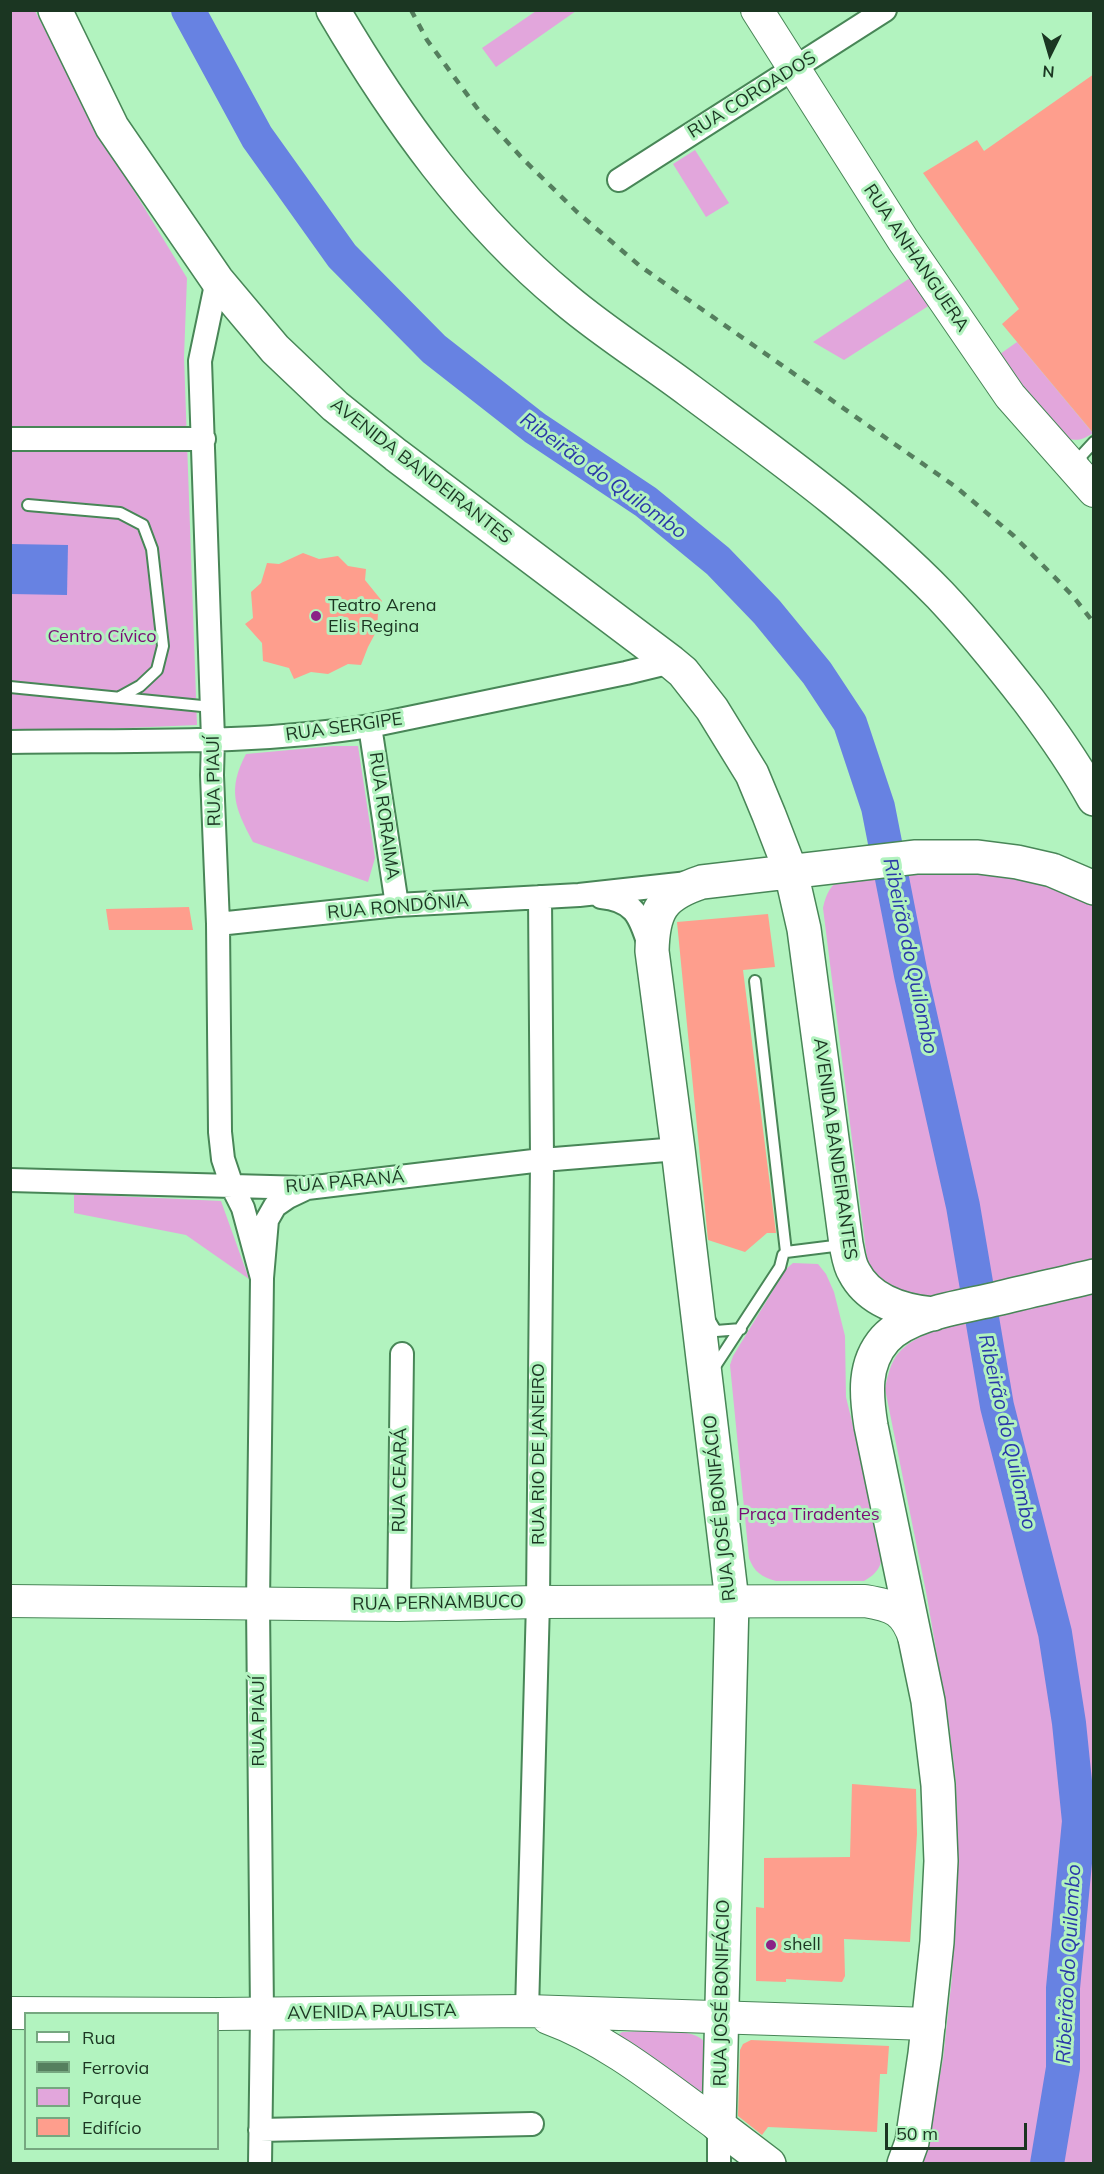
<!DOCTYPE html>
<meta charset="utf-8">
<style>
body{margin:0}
#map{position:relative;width:1104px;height:2174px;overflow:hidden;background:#b2f3bf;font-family:Mulish,sans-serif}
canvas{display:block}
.frame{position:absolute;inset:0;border:12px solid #1b3622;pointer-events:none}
.legend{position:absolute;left:24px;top:2012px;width:195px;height:138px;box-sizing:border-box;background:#b2f3bf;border:2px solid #76a780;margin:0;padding:8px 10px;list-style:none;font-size:18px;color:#1b3622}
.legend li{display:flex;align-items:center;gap:12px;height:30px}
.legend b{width:30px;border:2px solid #76a780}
.north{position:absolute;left:1020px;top:24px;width:60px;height:60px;-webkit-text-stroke:4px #b2f3bf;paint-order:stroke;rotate:185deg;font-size:16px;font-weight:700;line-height:24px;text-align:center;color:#1b3622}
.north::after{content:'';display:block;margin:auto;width:21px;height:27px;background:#1b3622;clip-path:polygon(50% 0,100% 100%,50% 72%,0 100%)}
.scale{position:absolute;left:885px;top:2123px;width:142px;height:27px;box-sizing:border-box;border:3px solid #1b3622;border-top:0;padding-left:8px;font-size:18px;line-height:21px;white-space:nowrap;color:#1b3622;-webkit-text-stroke:4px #b2f3bf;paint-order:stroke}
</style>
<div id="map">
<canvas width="1104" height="2174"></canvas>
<div class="frame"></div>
<ul class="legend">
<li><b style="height:8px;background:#fff"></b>Rua</li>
<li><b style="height:8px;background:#557f5e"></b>Ferrovia</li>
<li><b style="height:16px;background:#e2a6dc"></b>Parque</li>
<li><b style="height:16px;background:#fe9e8d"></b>Edifício</li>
</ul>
<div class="north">N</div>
<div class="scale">50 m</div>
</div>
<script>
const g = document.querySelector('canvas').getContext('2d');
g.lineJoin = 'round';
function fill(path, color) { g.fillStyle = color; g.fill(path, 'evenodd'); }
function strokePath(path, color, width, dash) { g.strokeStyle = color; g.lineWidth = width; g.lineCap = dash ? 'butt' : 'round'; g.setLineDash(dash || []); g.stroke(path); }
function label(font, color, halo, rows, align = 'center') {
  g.font = font + ' Mulish,sans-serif'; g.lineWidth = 6; g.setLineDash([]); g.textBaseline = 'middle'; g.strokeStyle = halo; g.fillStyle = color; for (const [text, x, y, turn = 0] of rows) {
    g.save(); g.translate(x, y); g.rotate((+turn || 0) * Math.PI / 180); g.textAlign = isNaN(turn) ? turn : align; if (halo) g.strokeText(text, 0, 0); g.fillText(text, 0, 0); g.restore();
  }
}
fill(new Path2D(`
 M 10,11 L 35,11 L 100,135 L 187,278 L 184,357 L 197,725 L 11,733 Z
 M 536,11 L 576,11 L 496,67 L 482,48 Z
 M 695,150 L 729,203 L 706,217 L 673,164 Z
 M 910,278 L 930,305 L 844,360 L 813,342 Z
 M 1017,342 L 1093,433 C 1080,442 1074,441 1059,436 L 1000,354 Z
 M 333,746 L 358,746 L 375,858 L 368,882 L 253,842 C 235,808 227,790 246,754 Z
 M 919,867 L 1023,871 L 1093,900 L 1093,2163 L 921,2163 L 927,2146 L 943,2059 L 952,1977 L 957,1860 L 956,1783 L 949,1726 L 927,1597 L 885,1389 C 892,1353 900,1346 933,1331 L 906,1297 L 875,1276 L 867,1259 L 823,908 C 826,893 831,885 843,876 Z
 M 74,1194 L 221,1201 L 249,1279 L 186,1235 L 74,1213 Z
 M 793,1263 L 818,1264 L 826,1274 L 834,1292 L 845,1336 L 846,1397 L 882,1546 C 883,1563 880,1572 864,1581 L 776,1581 C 762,1577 754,1572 749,1558 L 730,1365 L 733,1356 L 786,1269 Z
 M 622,2032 C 640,2032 699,2025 706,2045 C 709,2054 705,2077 705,2087 L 703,2091 L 697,2092 L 618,2035 Z`), '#e2a6dc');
fill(new Path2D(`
 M 11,544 L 68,545 L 67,595 L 11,594 Z`), '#6782e2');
strokePath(new Path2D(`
 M 188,10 L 257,137 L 342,256 L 434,349 L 535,428 L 646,502 L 718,561 L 767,612 L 817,673 L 850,723 L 878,807 L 911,975 L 963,1206 L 997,1406 L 1055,1633 L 1069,1723 L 1079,1821 L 1063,1988 L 1063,2068 L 1047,2164`), '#6782e2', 34);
fill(new Path2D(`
 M 1094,74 L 1094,434 L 1002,324 L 1019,309 L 923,173 L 977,140 L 984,151 Z
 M 303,553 L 319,559 L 338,556 L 348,566 L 366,569 L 365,580 L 382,601 L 378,613 L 377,630 L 368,647 L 361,665 L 348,664 L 328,674 L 311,672 L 294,679 L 289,668 L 263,661 L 262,643 L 245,624 L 253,618 L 251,592 L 261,583 L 267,563 L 279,564 Z
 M 189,907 L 193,930 L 109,930 L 106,909 Z
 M 768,914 L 775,967 L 743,970 L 776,1233 L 767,1233 L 745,1252 L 708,1240 L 677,922 Z
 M 852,1784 L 916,1789 L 917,1834 L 910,1942 L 844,1939 L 845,1976 L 842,1982 L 786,1979 L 786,1982 L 756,1981 L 756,1907 L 764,1908 L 764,1858 L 850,1857 Z
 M 751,2040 L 889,2046 L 887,2074 L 880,2074 L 877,2132 L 768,2127 L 762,2135 L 738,2116 L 740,2050 L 743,2044 Z`), '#fe9e8d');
const lane = new Path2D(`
 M 1080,468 L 1082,455 L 1094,442
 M 28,505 L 120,513 L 143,525 L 152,549 L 163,646 L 157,670 L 140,686 L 120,697
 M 10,687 L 212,707
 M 786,1252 L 842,1245
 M 709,1319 L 716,1331 L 741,1329
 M 712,1371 L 780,1267 L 783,1255 L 786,1252 L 755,981`);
const street = new Path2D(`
 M 619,180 L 885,10
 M 217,280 L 200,361 L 213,739 L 212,775 L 218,924 L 220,1132 L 223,1159 L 232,1186 L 243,1208 L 262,1278
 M 10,439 L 204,439
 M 370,726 L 397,905
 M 10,742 C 130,740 252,745 370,726 L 626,673 L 671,662
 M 601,897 C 634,900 640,916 649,945
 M 218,924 L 397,905 L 579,895 L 688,883
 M 10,1180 L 307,1188 L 542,1160 L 678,1149
 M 399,1605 L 402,1354
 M 527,2011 L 538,1602 L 542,1160 L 540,897
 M 719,2126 L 719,2164
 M 260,2130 L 532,2124
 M 260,2164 L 262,2014 L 258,1604 L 262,1278 L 267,1220 L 275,1206 L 288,1197 L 307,1188`);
const secondary = new Path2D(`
 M 757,10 L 903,240 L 1010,396 L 1094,491
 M 10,1601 L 399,1605 L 538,1602 L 865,1601 C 894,1606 905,1610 915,1639
 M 10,2013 L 214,2014
 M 218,2014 L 527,2011 L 929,2024
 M 548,2018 C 611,2041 665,2087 719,2126`);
const primary = new Path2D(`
 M 55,10 L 112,127 L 217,280 L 275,349 L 335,406 L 396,455 L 671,662 L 683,672 L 712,709 L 752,774 L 769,815 L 791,872 L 804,929 L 846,1244 C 848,1253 849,1264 854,1272 C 869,1301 903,1311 933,1314
 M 333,10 C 396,117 469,220 565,299 C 605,333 649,360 690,391 C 776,455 865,518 940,595 C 972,629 1001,665 1029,701 C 1053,733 1075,764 1094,799
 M 769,2164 L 719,2126 L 732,1601 L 678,1149 L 652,951 C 653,910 662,895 702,882 L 916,857 L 978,857 L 1017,862 L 1052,870 L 1094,888
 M 904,2164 L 912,2142 L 925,2054 L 937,1942 L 941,1861 L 938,1785 L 928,1701 L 871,1426 C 866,1395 863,1364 885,1339 C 909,1313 962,1307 996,1299 C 1028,1291 1061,1284 1094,1276`);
strokePath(lane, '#488657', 14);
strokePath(street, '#488657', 26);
strokePath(secondary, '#488657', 34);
strokePath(primary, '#488657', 36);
strokePath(lane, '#fff', 10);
strokePath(street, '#fff', 22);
strokePath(secondary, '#fff', 32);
strokePath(primary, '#fff', 33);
strokePath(new Path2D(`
 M 411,10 L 427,40 L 480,112 L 522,158 L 577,212 L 640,266 L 956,487 L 1014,536 L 1072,595 L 1094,623`), '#557f5e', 4.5, [8, 8]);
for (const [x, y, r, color] of [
 [316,616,6,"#8b2186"],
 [771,1945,6,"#8b2186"]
]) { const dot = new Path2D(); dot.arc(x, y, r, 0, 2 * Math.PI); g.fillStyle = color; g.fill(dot); strokePath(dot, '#b2f3bf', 2); }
label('18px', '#1b3622', '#b2f3bf', [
 ["RUA COROADOS",752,95,-32],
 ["RUA ANHANGUERA",916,258,56],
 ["AVENIDA BANDEIRANTES",421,471,38],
 ["RUA SERGIPE",344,727,-8],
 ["RUA PIAUÍ",214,781,-91],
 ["RUA RORAIMA",384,816,82],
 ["RUA RONDÔNIA",398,907,-5],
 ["AVENIDA BANDEIRANTES",835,1149,82],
 ["RUA PARANÁ",345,1182,-5],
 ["RUA RIO DE JANEIRO",539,1454,-90],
 ["RUA CEARÁ",400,1480,-89],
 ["RUA JOSÉ BONIFÁCIO",720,1508,-96],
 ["RUA PERNAMBUCO",438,1603,-1],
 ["RUA PIAUÍ",259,1721,-90],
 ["RUA JOSÉ BONIFÁCIO",722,1993,-89],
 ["AVENIDA PAULISTA",372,2012,-1]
]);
label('18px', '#1b3622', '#b2f3bf', [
 ["Teatro Arena",328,606],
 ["Elis Regina",328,627],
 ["shell",783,1945]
], 'left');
label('18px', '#7b0b76', '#b2f3bf', [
 ["Centro Cívico",102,637],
 ["Praça Tiradentes",809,1515]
]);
label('italic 20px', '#2a39a9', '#b2f3bf', [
 ["Ribeirão do Quilombo",603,476,36],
 ["Ribeirão do Quilombo",910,956,78],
 ["Ribeirão do Quilombo",1007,1432,77],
 ["Ribeirão do Quilombo",1069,1964,-87]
]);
</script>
